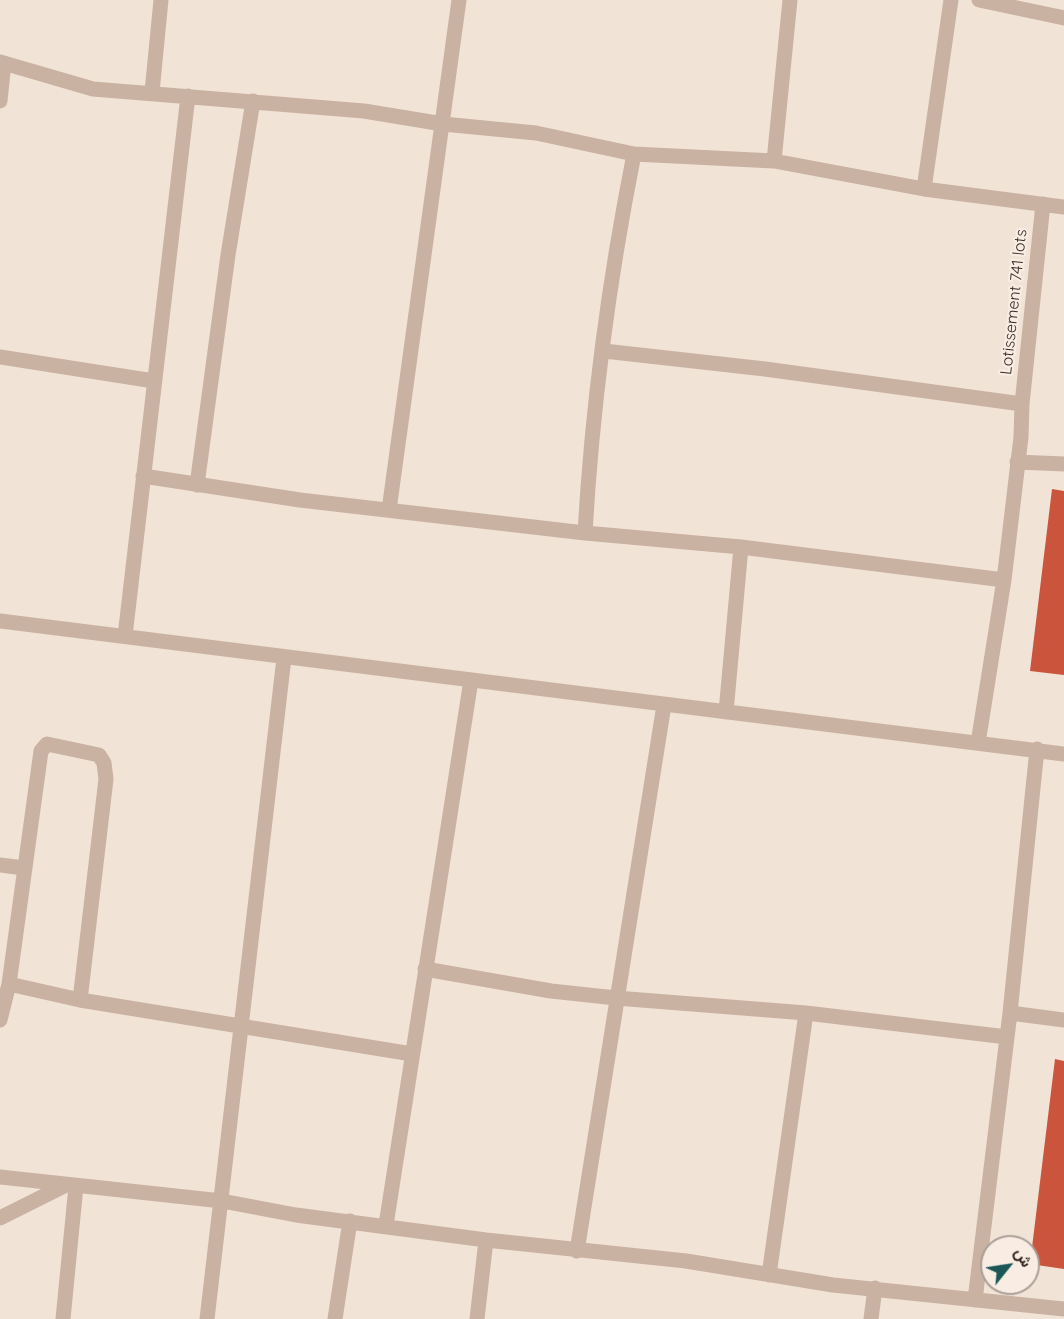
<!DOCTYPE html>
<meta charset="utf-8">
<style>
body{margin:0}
#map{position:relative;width:1064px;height:1319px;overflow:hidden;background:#f2e3d7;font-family:Quicksand,Vazirmatn,sans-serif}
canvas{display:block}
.north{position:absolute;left:980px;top:1235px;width:60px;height:60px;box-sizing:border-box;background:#f9ede3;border:2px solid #aa9f97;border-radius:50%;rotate:60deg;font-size:16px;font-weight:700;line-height:24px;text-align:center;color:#342925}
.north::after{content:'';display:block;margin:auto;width:21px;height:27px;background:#1a5756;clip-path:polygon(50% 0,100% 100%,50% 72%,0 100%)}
</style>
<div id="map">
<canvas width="1064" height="1319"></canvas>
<div class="north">ش</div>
</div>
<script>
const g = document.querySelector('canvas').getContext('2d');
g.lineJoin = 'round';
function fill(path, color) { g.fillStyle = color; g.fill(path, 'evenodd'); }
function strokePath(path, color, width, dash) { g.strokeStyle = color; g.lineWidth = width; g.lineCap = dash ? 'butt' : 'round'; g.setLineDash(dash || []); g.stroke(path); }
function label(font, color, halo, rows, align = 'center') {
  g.font = font + ' Quicksand,sans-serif'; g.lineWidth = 4.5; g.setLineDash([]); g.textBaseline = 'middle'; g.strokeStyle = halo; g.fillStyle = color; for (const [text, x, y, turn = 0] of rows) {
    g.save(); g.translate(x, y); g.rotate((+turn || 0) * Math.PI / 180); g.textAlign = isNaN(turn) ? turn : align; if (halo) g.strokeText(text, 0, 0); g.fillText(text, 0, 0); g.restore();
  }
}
fill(new Path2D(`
 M 1052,489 L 1064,491 L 1064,675 L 1030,671 Z
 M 1055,1059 L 1064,1061 L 1064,1269 L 1030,1264 Z`), '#ca543c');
strokePath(new Path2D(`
 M 979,0 L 1064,18
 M 0,62 L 93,89 L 364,111 L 443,124 L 536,133 L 634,154 L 774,161 L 924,189 L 1064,207
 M 152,92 L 161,0
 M 0,101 L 4,63
 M 774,161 L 790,0
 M 924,189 L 951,0
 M 0,357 L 154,381
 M 1022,404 L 1043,204
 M 1017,462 L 1064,464
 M 143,476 L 300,500 L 585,533 C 592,409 610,275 634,154
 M 197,485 L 228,255 L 253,101
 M 389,510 L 459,0
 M 585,533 L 741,547 L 1004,580 L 1021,437 L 1022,404 L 765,369 L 604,351
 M 0,621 L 1064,754
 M 125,636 L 188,96
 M 726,712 L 741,547
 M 978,743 L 1004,580
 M 0,865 L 24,868
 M 425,969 L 551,991 L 616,998 L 806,1013 L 1007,1037
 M 9,984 L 80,1000
 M 1010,1013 L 1064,1020
 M 0,1020 L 9,984 L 41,751 L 47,744 L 99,755 L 104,763 L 106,779 L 80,1000 L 412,1054
 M 0,1177 L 222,1201 L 296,1215 L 486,1240 L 686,1261 L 833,1285 L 1064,1309
 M 0,1218 L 64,1186
 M 386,1225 L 471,680
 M 577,1251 L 664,705
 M 769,1275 L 806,1013
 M 975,1300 L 1010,1013 L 1037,749
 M 63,1319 L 76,1186
 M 207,1319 L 284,658
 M 335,1319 L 350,1221
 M 477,1319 L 486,1240
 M 871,1319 L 875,1288`), '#cab2a2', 15);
label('16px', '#342925', '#f9ede3', [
 ["Lotissement 741 lots",1014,302,-84]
]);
</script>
